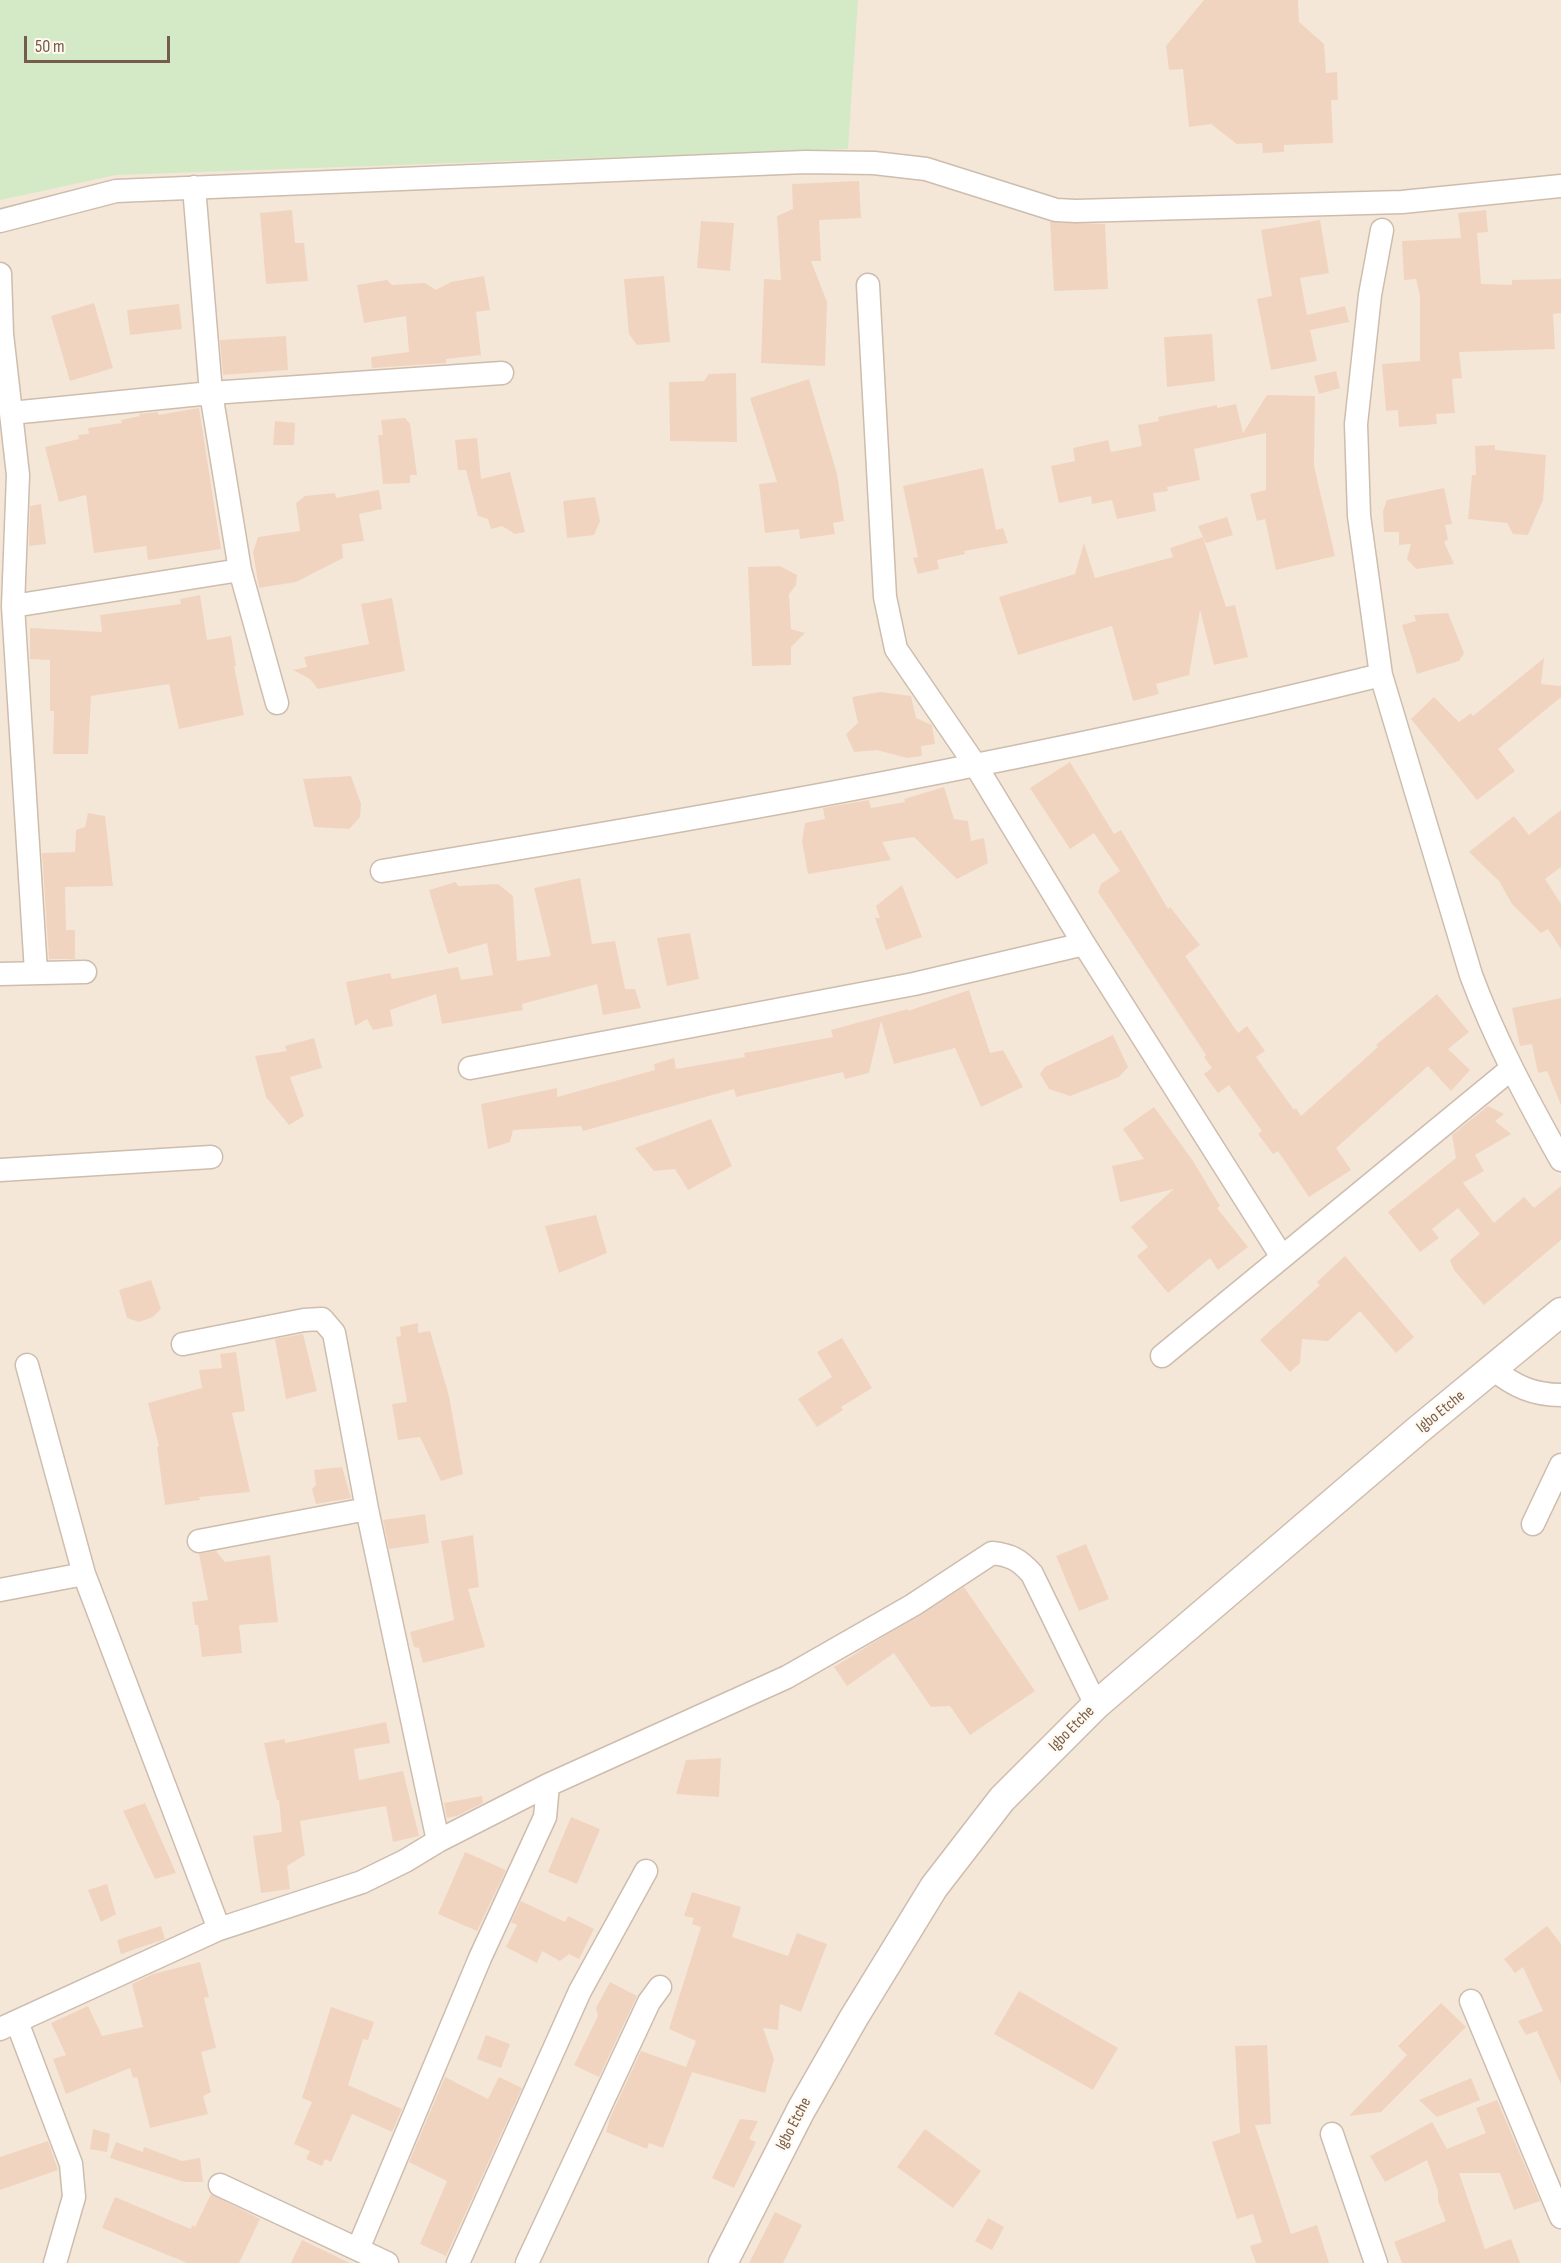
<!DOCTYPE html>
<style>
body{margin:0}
#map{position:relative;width:1561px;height:2263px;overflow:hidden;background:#fcf5e8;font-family:"Sofia Sans Condensed",sans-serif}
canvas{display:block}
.scale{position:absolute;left:24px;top:36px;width:146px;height:27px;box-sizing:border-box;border:3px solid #765c4c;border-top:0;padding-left:8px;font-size:18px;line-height:21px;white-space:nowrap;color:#765c4c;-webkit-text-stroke:4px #fff9ef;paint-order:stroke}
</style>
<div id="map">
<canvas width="1561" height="2263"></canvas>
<div class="scale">50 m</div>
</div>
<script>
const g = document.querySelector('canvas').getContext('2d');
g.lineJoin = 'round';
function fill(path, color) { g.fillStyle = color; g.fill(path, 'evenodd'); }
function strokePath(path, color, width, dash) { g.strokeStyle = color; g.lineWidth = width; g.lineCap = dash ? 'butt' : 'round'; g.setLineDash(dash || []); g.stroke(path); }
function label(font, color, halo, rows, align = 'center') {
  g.font = font + ' "Sofia Sans Condensed",sans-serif'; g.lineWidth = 4.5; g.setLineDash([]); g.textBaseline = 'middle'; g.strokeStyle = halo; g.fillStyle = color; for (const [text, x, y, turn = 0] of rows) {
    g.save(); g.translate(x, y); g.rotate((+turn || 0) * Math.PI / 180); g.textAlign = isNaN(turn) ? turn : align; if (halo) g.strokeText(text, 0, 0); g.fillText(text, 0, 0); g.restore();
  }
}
fill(new Path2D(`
 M 0,0 L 1561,0 L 1561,2263 L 0,2263 Z`), '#f4e7d7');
fill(new Path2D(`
 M 0,0 L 858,0 L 848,149 L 116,175 L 0,200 Z`), '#d4eac6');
fill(new Path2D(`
 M 1204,0 L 1298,0 L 1299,22 L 1324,44 L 1326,73 L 1337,72 L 1338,100 L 1331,100 L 1333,143 L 1284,145 L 1284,152 L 1263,153 L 1262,143 L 1237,144 L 1211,124 L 1189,127 L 1183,69 L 1169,70 L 1166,46 Z
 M 859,181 L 861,218 L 819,220 L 821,261 L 811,261 L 827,302 L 825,366 L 761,363 L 764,279 L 781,280 L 777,216 L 793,209 L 792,184 Z
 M 292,210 L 295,243 L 304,243 L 308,281 L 266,284 L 260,213 Z
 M 1486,210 L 1488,232 L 1477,233 L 1481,284 L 1512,285 L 1512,280 L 1561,279 L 1561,313 L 1553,314 L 1555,349 L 1459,352 L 1462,378 L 1452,379 L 1455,413 L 1436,414 L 1437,424 L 1399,427 L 1398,410 L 1386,411 L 1382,364 L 1420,361 L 1420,296 L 1416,279 L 1404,280 L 1402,241 L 1461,238 L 1458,213 Z
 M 1320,220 L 1329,273 L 1300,278 L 1307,315 L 1345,306 L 1349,322 L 1310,330 L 1317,361 L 1271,370 L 1257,299 L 1272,296 L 1261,230 Z
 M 701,221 L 734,223 L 730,271 L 697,268 Z
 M 1050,222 L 1105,224 L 1108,289 L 1054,291 Z
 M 484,276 L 490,310 L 476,312 L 481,355 L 446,359 L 446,363 L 372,368 L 371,357 L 409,352 L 406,316 L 364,323 L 357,285 L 387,280 L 392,285 L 425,283 L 436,290 L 451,282 Z
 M 664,276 L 670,342 L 637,345 L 629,334 L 624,279 Z
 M 94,303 L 113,368 L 70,381 L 51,316 Z
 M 179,304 L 182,329 L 130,335 L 127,310 Z
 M 1212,334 L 1215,381 L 1167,387 L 1164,337 Z
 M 286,336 L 288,370 L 223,375 L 220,340 Z
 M 1336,371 L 1340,388 L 1319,394 L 1314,376 Z
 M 736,373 L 737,442 L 670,441 L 669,382 L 704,381 L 709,374 Z
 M 809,379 L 837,474 L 844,521 L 833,523 L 835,534 L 800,539 L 799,529 L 765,533 L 759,484 L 777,482 L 750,398 Z
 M 1267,395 L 1315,396 L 1314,466 L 1335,556 L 1276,570 L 1265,519 L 1257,521 L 1250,494 L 1266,490 L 1266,433 L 1194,449 L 1200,480 L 1167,487 L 1168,491 L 1153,493 L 1156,511 L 1117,519 L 1112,500 L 1092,504 L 1091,496 L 1059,503 L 1051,466 L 1075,461 L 1073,448 L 1108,440 L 1111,452 L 1142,446 L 1138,425 L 1159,421 L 1158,417 L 1217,405 L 1217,408 L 1236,404 L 1243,433 Z
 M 199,408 L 221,549 L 148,560 L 146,546 L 94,553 L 86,495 L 59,502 L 45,447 L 79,439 L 78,435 L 89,434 L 88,428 L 122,423 L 121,420 L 140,416 L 139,414 L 158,412 L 158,415 Z
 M 405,418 L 410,424 L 417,475 L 410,475 L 410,483 L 383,484 L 378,435 L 383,435 L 381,420 Z
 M 275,421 L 295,423 L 294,445 L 273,445 Z
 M 477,438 L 481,479 L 510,472 L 525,532 L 515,534 L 502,526 L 491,529 L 488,519 L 478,516 L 466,470 L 458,470 L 455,440 Z
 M 1495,445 L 1495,450 L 1546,455 L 1543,500 L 1528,535 L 1513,534 L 1507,523 L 1468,519 L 1472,475 L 1476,475 L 1475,446 Z
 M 983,468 L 996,530 L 1003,528 L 1008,543 L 964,551 L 965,554 L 937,560 L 939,569 L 918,574 L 913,558 L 918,557 L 903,486 Z
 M 1444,488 L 1452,524 L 1445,525 L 1448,539 L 1444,542 L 1454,564 L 1416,569 L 1407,559 L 1411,544 L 1399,545 L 1399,532 L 1384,532 L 1383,511 L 1387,500 Z
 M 379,490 L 382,509 L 359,514 L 364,541 L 342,544 L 343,558 L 296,582 L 259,588 L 253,552 L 258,537 L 300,531 L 296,503 L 305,496 L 335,493 L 336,498 Z
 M 595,497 L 600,521 L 594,535 L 567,538 L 563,501 Z
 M 41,504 L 46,544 L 29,546 L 30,506 Z
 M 1227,517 L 1233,535 L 1206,543 L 1198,526 Z
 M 1203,537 L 1226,607 L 1235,605 L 1248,657 L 1214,665 L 1200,610 L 1189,675 L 1156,684 L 1159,694 L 1133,701 L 1112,626 L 1018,655 L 999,597 L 1075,574 L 1084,543 L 1095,578 L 1173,557 L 1170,548 Z
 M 780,566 L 797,575 L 796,585 L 789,594 L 791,629 L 805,633 L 791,647 L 791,665 L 752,666 L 748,567 Z
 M 200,595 L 207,640 L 231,636 L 236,666 L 234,666 L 244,715 L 179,729 L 169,684 L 91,696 L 88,754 L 53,754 L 54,711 L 50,711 L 50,660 L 30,659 L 30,628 L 102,632 L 100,615 L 181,604 L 180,599 Z
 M 392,598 L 405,671 L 318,689 L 310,679 L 293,670 L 307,667 L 304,657 L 369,644 L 361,604 Z
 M 1448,613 L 1464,653 L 1459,661 L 1417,674 L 1402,625 L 1416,621 L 1414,615 Z
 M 1544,658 L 1541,684 L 1561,686 L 1561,697 L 1498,749 L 1515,771 L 1477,800 L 1411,719 L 1434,697 L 1459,722 L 1471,713 L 1473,716 Z
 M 880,692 L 911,696 L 916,718 L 932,725 L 935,744 L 921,746 L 922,756 L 907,758 L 877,750 L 854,752 L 846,734 L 858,723 L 852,697 Z
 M 1070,762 L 1114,834 L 1121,830 L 1168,909 L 1170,907 L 1200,945 L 1185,956 L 1238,1033 L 1247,1026 L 1265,1051 L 1256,1057 L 1294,1110 L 1296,1108 L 1301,1116 L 1378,1047 L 1376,1045 L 1437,994 L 1469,1032 L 1448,1049 L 1470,1070 L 1451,1091 L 1428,1066 L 1336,1148 L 1351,1170 L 1309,1197 L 1278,1151 L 1273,1154 L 1258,1134 L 1262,1131 L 1229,1085 L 1218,1093 L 1204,1074 L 1212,1068 L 1204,1057 L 1206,1055 L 1098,892 L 1101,884 L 1120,871 L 1094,833 L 1070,849 L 1030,788 Z
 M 351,776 L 361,804 L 360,817 L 349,829 L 314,827 L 303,779 Z
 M 944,787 L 954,819 L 968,821 L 971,841 L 984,838 L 988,863 L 957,879 L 914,837 L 882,842 L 891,860 L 808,874 L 802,841 L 805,823 L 825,819 L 823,808 L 869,800 L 871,808 L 905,802 L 904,799 Z
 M 1561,810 L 1561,867 L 1545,879 L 1561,904 L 1561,949 L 1548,929 L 1541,933 L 1512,904 L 1499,881 L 1469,852 L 1514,816 L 1529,835 Z
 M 88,813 L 105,816 L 113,886 L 65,887 L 66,930 L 75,930 L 75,959 L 49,959 L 42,853 L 75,852 L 76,830 L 85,827 Z
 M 580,878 L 592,944 L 615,941 L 625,989 L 635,989 L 641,1008 L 603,1015 L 597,984 L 522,1004 L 523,1010 L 442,1024 L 436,994 L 390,1010 L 393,1026 L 373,1030 L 367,1019 L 355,1026 L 346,982 L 390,973 L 392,979 L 458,967 L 461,980 L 493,975 L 487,943 L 448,954 L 429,890 L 456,882 L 458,886 L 498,884 L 513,896 L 517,961 L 551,956 L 534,888 Z
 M 902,885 L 922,937 L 886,950 L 875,918 L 880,918 L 876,906 Z
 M 690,933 L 699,979 L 667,986 L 657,938 Z
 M 969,990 L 990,1053 L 1003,1050 L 1023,1087 L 981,1107 L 955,1048 L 894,1064 L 881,1021 L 869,1073 L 845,1079 L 843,1072 L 736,1097 L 734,1089 L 583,1131 L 581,1126 L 513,1130 L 510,1142 L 488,1149 L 481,1104 L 557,1088 L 557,1097 L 655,1070 L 654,1064 L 674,1058 L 676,1069 L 745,1057 L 744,1053 L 833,1037 L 831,1030 L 908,1009 L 908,1011 Z
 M 1561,998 L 1561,1105 L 1547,1071 L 1538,1073 L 1532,1044 L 1520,1046 L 1512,1008 Z
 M 1113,1035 L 1128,1067 L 1119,1077 L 1070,1096 L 1049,1089 L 1040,1074 L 1045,1067 Z
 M 314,1038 L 322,1068 L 290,1077 L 304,1116 L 289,1125 L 266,1097 L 255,1056 L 287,1051 L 285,1046 Z
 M 1488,1106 L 1504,1114 L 1495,1121 L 1511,1134 L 1475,1155 L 1484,1171 L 1463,1183 L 1494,1223 L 1524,1197 L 1534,1208 L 1561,1186 L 1561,1240 L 1484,1305 L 1454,1270 L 1450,1260 L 1480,1234 L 1458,1208 L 1432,1229 L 1439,1238 L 1420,1252 L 1388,1212 L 1456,1158 L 1452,1135 Z
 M 1154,1107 L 1193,1161 L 1220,1206 L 1217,1208 L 1248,1247 L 1218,1270 L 1210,1258 L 1168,1293 L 1137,1256 L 1148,1247 L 1131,1227 L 1174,1189 L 1120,1202 L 1112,1166 L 1144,1159 L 1123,1129 Z
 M 711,1119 L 732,1166 L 688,1190 L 675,1169 L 654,1171 L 635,1148 Z
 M 596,1215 L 607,1253 L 559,1273 L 545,1226 Z
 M 1345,1256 L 1414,1337 L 1396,1353 L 1360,1311 L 1328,1341 L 1302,1339 L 1300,1363 L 1290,1372 L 1260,1340 L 1320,1285 L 1317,1282 Z
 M 151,1280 L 161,1309 L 153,1317 L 139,1322 L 127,1318 L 119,1290 Z
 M 418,1323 L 418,1333 L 430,1331 L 449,1396 L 463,1474 L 441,1481 L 420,1437 L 398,1440 L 392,1404 L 407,1402 L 396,1337 L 401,1336 L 400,1327 Z
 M 303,1334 L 317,1391 L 286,1399 L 275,1339 Z
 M 842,1338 L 872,1388 L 841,1407 L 843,1410 L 817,1427 L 798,1399 L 832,1377 L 817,1352 Z
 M 236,1352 L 245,1411 L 232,1413 L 250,1492 L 199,1497 L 200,1500 L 165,1505 L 157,1447 L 159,1446 L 148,1403 L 202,1388 L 199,1370 L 222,1368 L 220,1354 Z
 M 342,1467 L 351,1498 L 316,1504 L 312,1489 L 316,1485 L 314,1470 Z
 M 425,1514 L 429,1543 L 389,1549 L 383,1520 Z
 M 473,1535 L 479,1587 L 468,1589 L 485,1647 L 423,1663 L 419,1648 L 414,1647 L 410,1632 L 454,1620 L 441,1541 Z
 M 1086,1544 L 1109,1599 L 1079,1611 L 1056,1556 Z
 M 216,1551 L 225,1562 L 270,1555 L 278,1622 L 239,1625 L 242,1653 L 202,1657 L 198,1625 L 195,1625 L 192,1602 L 208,1600 L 199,1554 Z
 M 964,1587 L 1035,1691 L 970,1735 L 950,1706 L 931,1707 L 894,1653 L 847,1686 L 834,1667 Z
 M 386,1722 L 390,1743 L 354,1749 L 359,1780 L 403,1771 L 419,1836 L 393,1842 L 386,1806 L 300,1821 L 305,1855 L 287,1866 L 290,1889 L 261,1893 L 253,1836 L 282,1832 L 279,1800 L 277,1800 L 264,1743 L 285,1739 L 285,1743 Z
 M 721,1758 L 719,1797 L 676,1794 L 686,1760 Z
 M 482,1796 L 483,1803 L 457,1816 L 447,1818 L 444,1803 Z
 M 145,1803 L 176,1873 L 155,1879 L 123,1811 Z
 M 571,1817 L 600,1829 L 577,1884 L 548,1872 Z
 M 465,1852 L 506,1870 L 477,1931 L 438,1914 Z
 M 107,1884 L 116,1914 L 101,1922 L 88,1890 Z
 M 692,1892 L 741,1907 L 732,1937 L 788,1956 L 797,1933 L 827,1944 L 801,2012 L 780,2004 L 778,2030 L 763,2028 L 774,2059 L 765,2093 L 692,2072 L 663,2148 L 649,2143 L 647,2149 L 606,2132 L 610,2118 L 641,2051 L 686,2067 L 696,2041 L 669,2029 L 701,1927 L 692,1924 L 694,1918 L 684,1916 Z
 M 521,1901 L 565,1922 L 568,1916 L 594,1929 L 579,1959 L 569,1954 L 560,1961 L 542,1951 L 537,1963 L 506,1947 L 517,1925 L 511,1922 Z
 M 161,1926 L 165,1939 L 121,1954 L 117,1940 Z
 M 1547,1926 L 1561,1944 L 1561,2084 L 1537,2031 L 1526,2035 L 1518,2021 L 1543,2011 L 1523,1967 L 1515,1973 L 1504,1959 Z
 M 200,1962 L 209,1997 L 204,1998 L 216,2048 L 201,2052 L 211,2092 L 203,2096 L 208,2114 L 150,2128 L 137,2077 L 133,2078 L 130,2068 L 66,2094 L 53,2059 L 66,2055 L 51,2023 L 88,2006 L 102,2036 L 143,2027 L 132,1984 L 153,1974 Z
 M 610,1982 L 637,1996 L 599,2077 L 574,2065 L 598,2016 L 596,2008 Z
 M 1019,1991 L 1118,2048 L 1093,2090 L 994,2034 Z
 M 1441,2003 L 1466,2027 L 1381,2112 L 1349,2116 L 1407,2055 L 1398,2046 Z
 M 331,2007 L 374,2022 L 368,2040 L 363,2039 L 348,2085 L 402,2109 L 392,2132 L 352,2114 L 331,2162 L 325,2159 L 322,2166 L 306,2159 L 310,2151 L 294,2144 L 312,2102 L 302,2098 Z
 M 486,2035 L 510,2044 L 501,2068 L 477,2059 Z
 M 1267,2045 L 1271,2124 L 1255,2125 L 1291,2234 L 1317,2225 L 1329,2263 L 1256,2263 L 1250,2246 L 1262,2242 L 1253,2214 L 1237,2219 L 1212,2142 L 1240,2133 L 1235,2046 Z
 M 445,2077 L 488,2099 L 499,2077 L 522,2088 L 446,2256 L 420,2244 L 447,2181 L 409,2162 Z
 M 1471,2078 L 1480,2100 L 1437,2117 L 1419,2100 Z
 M 1497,2100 L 1540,2201 L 1514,2210 L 1500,2173 L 1459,2173 L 1485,2249 L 1511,2239 L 1520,2263 L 1402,2263 L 1394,2242 L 1446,2221 L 1438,2201 L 1438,2191 L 1427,2160 L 1385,2182 L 1370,2156 L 1432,2122 L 1447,2149 L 1486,2133 L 1476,2108 Z
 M 740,2119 L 758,2121 L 749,2139 L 756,2142 L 734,2188 L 712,2178 Z
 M 93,2129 L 110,2134 L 107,2152 L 90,2149 Z
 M 925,2129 L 981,2171 L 953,2208 L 897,2167 Z
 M 48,2141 L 58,2170 L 0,2190 L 0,2157 Z
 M 116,2142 L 143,2152 L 144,2147 L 182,2161 L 200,2158 L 203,2182 L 184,2182 L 110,2158 Z
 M 211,2194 L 260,2219 L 239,2263 L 187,2263 L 102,2228 L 115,2197 L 191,2229 L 192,2225 L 195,2227 Z
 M 775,2212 L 802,2225 L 783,2263 L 749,2263 Z
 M 988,2218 L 1004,2227 L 992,2250 L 975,2241 Z
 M 302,2240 L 350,2263 L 291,2263 Z`), '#f1d4c0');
const minor = new Path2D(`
 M 194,187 L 211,393 L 240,570 L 277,703
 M 0,221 L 116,191 L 805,162 L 874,163 L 926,169 L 1056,210 L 1076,211 L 1402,202 L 1561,186
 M 1382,230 L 1370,295 L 1356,424 L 1359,516 L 1381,675 L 1471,975 C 1495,1040 1527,1099 1561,1160
 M 0,274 L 2,334 L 18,475 L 13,606 L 36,972
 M 868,285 L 885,597 L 896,649 L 976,766 L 1084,944 L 1282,1257
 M 11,413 L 211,393 L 502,373
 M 13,606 L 240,570
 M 382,871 C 717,816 1051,757 1381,675
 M 0,974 L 85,972
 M 470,1068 L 914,984 L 1084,944
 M 0,1170 L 211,1157
 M 183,1344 L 304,1320 L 322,1319 L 334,1333 L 367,1509 L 438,1841
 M 1162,1356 L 1511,1069
 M 27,1365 L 84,1574 L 219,1929
 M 1493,1369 C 1514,1386 1533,1395 1561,1395
 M 1533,1524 L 1561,1465
 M 199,1541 L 367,1509
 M 0,1590 L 84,1574
 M 1471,2001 L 1561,2217
 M 17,2022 L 71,2164 L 74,2197 L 55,2263
 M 0,2029 L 219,1929 L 362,1882 L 405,1861 L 438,1841 L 548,1785 L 787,1677 L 913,1605 L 992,1553 C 1011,1555 1020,1560 1032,1574 L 1096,1705
 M 1332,2134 L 1376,2263
 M 220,2185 L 387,2263
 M 358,2249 L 480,1958 L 545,1817 L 548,1785
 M 458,2263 L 580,1991 L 646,1871
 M 527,2263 L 649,2002 L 660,1987`);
const tertiary = new Path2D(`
 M 723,2263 L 801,2110 L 853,2019 L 934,1887 L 1002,1799 L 1096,1705 L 1418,1430 L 1561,1312`);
strokePath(minor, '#cebdae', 25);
strokePath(tertiary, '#cebdae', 31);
strokePath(minor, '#fff', 22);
strokePath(tertiary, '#fff', 28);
label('16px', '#765c4c', '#fff9ef', [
 ["Igbo Etche",1441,1412,-39],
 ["Igbo Etche",1072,1729,-45],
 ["Igbo Etche",794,2124,-62]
]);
</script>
